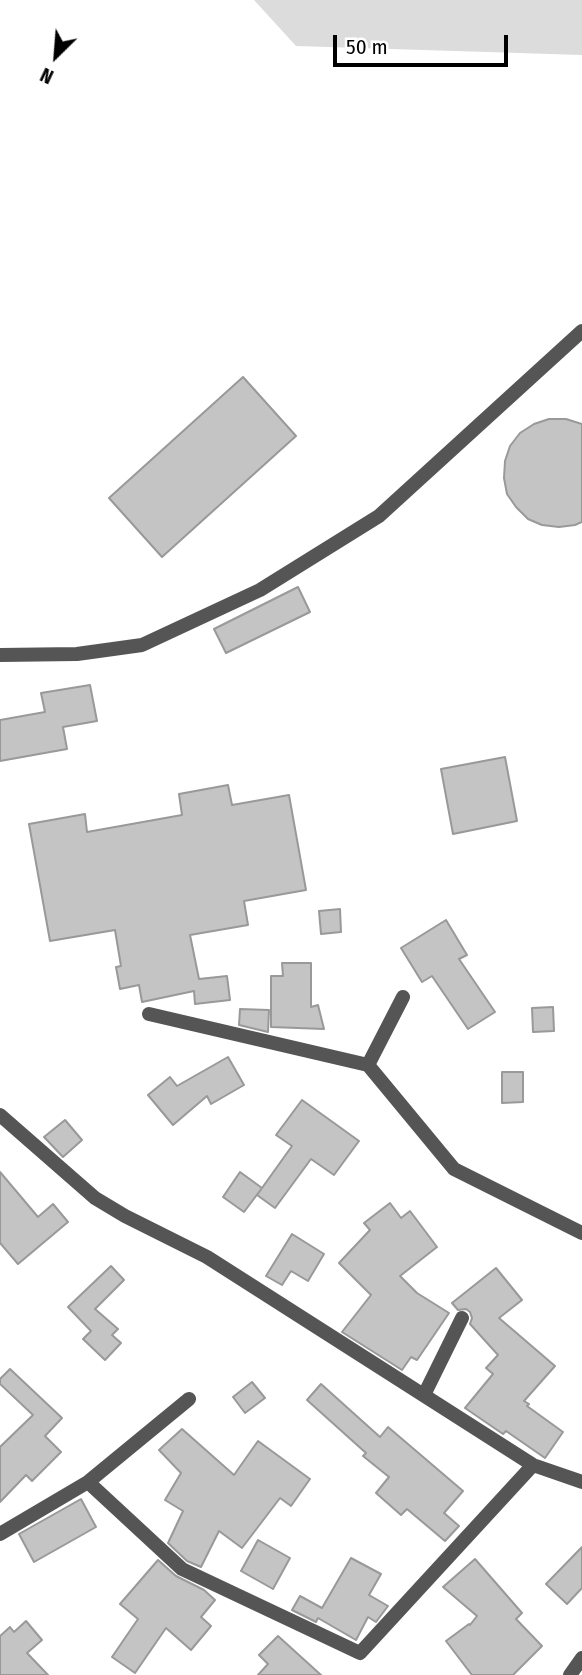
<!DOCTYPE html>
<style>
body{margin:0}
#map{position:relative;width:582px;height:1675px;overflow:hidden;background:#fff;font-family:"Fira Sans Condensed",sans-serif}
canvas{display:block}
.north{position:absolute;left:21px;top:21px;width:70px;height:70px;-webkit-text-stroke:5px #fff;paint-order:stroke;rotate:205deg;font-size:19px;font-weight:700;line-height:28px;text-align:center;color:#000}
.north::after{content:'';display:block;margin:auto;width:24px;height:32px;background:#000;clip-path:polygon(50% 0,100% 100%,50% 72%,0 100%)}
.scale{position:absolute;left:333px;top:35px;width:175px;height:32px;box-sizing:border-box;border:4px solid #000;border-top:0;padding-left:9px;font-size:21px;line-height:24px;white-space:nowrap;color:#000;-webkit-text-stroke:5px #fff;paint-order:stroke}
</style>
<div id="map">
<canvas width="582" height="1675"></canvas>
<div class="north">N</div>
<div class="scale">50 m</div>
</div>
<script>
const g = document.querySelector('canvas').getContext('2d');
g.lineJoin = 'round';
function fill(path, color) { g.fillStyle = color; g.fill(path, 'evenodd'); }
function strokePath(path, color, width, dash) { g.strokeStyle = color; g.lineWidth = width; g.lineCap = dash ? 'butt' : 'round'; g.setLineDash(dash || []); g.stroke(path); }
fill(new Path2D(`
 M 254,0 L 582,0 L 582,55 L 296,46 Z`), '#dcdcdc');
const building = new Path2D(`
 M 243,377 L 296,436 L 162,557 L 109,498 Z
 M 549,419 L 566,419 L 582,424 L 582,522 L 575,525 L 559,527 L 542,525 L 528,519 L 516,507 L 507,494 L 504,478 L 505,461 L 510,446 L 520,433 L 534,424 Z
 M 298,587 L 310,612 L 226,653 L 214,629 Z
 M 90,685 L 97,721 L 63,727 L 67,749 L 0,761 L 0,720 L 45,712 L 41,693 Z
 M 505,757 L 517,821 L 453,834 L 441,769 Z
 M 228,785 L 232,805 L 289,795 L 306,890 L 244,901 L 248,925 L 190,935 L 199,979 L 227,976 L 230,1000 L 195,1004 L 194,991 L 142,1002 L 139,985 L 120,989 L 116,967 L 121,966 L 115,930 L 50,941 L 29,824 L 85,814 L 87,832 L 182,815 L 179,794 Z
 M 340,909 L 341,932 L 321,934 L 319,911 Z
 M 446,920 L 467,955 L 459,959 L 495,1012 L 468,1029 L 432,976 L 422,982 L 401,948 Z
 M 282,963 L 311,963 L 311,1007 L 318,1005 L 324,1029 L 271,1027 L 271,976 L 283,976 Z
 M 553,1007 L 554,1031 L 533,1032 L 532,1008 Z
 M 240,1009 L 269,1010 L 268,1032 L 239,1025 Z
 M 228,1057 L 244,1085 L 211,1104 L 207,1096 L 173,1125 L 148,1095 L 170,1077 L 177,1086 Z
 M 502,1072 L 523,1072 L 523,1102 L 502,1103 Z
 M 302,1100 L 359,1141 L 334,1175 L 311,1159 L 275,1208 L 257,1195 L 292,1146 L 276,1135 Z
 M 65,1120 L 82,1140 L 63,1157 L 44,1137 Z
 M 0,1172 L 38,1217 L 53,1204 L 68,1222 L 18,1264 L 0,1243 Z
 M 240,1172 L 262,1188 L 244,1212 L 223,1197 Z
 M 390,1203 L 401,1218 L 410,1211 L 437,1247 L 400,1276 L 417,1293 L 449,1313 L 417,1360 L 411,1357 L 402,1370 L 342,1332 L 371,1295 L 339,1263 L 370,1230 L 364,1223 Z
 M 292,1234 L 324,1254 L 308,1281 L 291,1271 L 282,1285 L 266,1276 Z
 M 111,1266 L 124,1280 L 95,1309 L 118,1329 L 112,1335 L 121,1343 L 105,1360 L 83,1339 L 91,1331 L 68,1307 Z
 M 496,1268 L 522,1300 L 499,1318 L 555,1366 L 524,1401 L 529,1404 L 527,1406 L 563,1432 L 545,1458 L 506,1431 L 503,1434 L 465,1408 L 493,1374 L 486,1368 L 498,1355 L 470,1324 L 472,1318 L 470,1312 L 466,1309 L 458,1310 L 452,1303 Z
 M 10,1369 L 62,1418 L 45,1436 L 61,1452 L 32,1481 L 26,1475 L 0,1502 L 0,1447 L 33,1415 L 0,1384 L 0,1379 Z
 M 252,1382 L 265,1398 L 245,1413 L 233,1397 Z
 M 321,1384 L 380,1437 L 388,1427 L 463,1491 L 444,1513 L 459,1526 L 445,1541 L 407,1509 L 401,1515 L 376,1493 L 389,1477 L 363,1456 L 366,1453 L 307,1400 Z
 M 182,1429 L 234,1475 L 258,1441 L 310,1479 L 291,1506 L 280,1498 L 242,1548 L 219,1531 L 201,1567 L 187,1561 L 168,1543 L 183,1511 L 165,1500 L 181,1473 L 159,1450 Z
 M 81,1499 L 96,1527 L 34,1562 L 19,1534 Z
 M 258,1540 L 290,1558 L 273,1589 L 241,1571 Z
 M 582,1547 L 582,1588 L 567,1604 L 546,1584 Z
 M 351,1558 L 381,1574 L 369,1595 L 388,1606 L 376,1622 L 368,1617 L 356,1640 L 318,1618 L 316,1622 L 292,1610 L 300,1596 L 322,1608 Z
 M 475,1559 L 522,1613 L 516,1619 L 542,1646 L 513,1675 L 472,1675 L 446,1641 L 469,1624 L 470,1625 L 477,1616 L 443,1587 Z
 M 158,1560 L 176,1576 L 204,1590 L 215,1600 L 201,1617 L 211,1626 L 191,1650 L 166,1628 L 135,1673 L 112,1657 L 138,1619 L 120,1604 Z
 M 26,1621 L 42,1640 L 27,1653 L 48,1675 L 0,1675 L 0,1636 L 10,1627 L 14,1632 Z
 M 278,1636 L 321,1675 L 258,1675 L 268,1664 L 259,1655 Z`);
fill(building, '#c4c4c4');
strokePath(building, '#999', 2);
strokePath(new Path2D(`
 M 0,655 L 77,654 L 142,645 L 260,590 L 379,516 L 582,331
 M 403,997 L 368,1065 L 454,1169 L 582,1233
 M 149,1014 L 368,1065
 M 0,1115 L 95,1198 L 125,1216 L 207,1257 L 533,1465 L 582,1482
 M 424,1395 L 462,1318
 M 88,1482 L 182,1569 L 360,1653 L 533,1465
 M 0,1534 L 88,1482 L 189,1399
 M 570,1675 L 582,1658`), '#555', 14);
</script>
